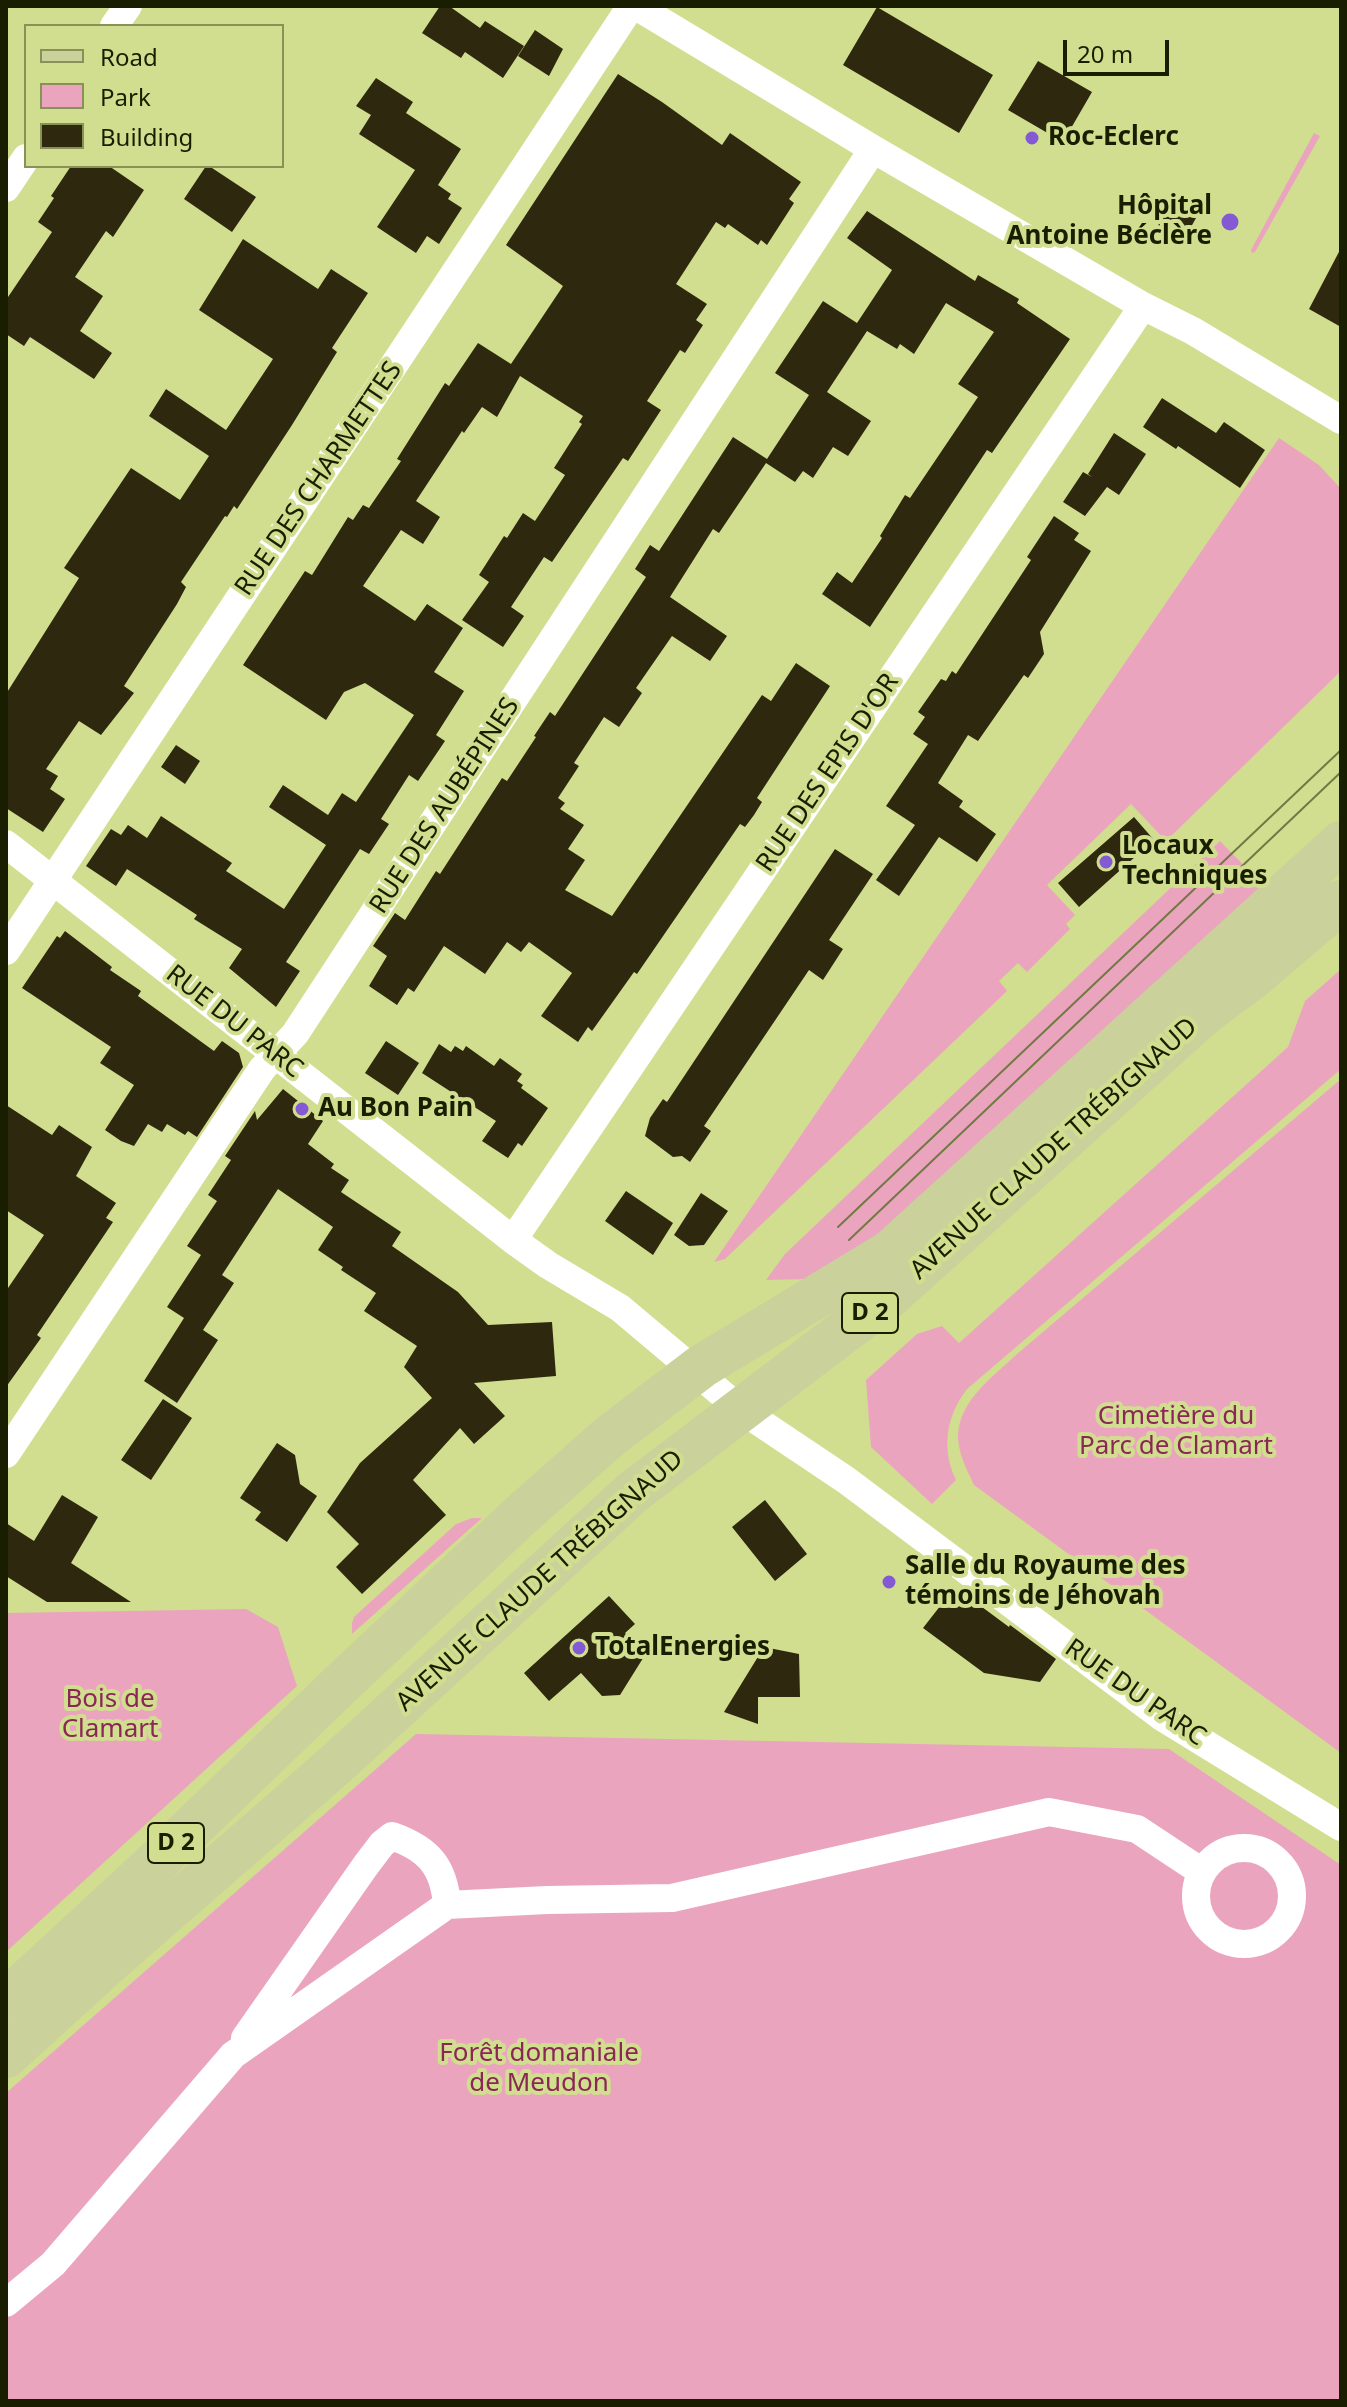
<!DOCTYPE html>
<meta charset="utf-8">
<style>
body{margin:0}
#map{position:relative;width:1347px;height:2407px;overflow:hidden;background:#d1de8f;font-family:"Noto Sans",sans-serif}
canvas{display:block}
.frame{position:absolute;inset:0;border:8px solid #1a1e00;pointer-events:none}
.legend{position:absolute;left:24px;top:24px;width:260px;height:144px;box-sizing:border-box;background:#d1de8f;border:2px solid #889156;margin:0;padding:10px 14px;list-style:none;font-size:24px;color:#1a1e00}
.legend li{display:flex;align-items:center;gap:16px;height:40px}
.legend b{width:40px;border:2px solid #889156}
.scale{position:absolute;left:1063px;top:40px;width:106px;height:36px;box-sizing:border-box;border:4px solid #1a1e00;border-top:0;padding-left:10px;font-size:24px;line-height:28px;white-space:nowrap;color:#1a1e00;-webkit-text-stroke:6px #d1de8f;paint-order:stroke}
</style>
<div id="map">
<canvas width="1347" height="2407"></canvas>
<div class="frame"></div>
<ul class="legend">
<li><b style="height:10px;background:#cad19a"></b>Road</li>
<li><b style="height:22px;background:#eba4bd"></b>Park</li>
<li><b style="height:22px;background:#2e280f"></b>Building</li>
</ul>
<div class="scale">20 m</div>
</div>
<script>
const g = document.querySelector('canvas').getContext('2d');
g.lineJoin = 'round';
function fill(path, color) { g.fillStyle = color; g.fill(path, 'evenodd'); }
function strokePath(path, color, width, dash) { g.strokeStyle = color; g.lineWidth = width; g.lineCap = dash ? 'butt' : 'round'; g.setLineDash(dash || []); g.stroke(path); }
function label(font, color, halo, rows, align = 'center') {
  g.font = font + ' "Noto Sans",sans-serif'; g.lineWidth = 8; g.setLineDash([]); g.textBaseline = 'middle'; g.strokeStyle = halo; g.fillStyle = color; for (const [text, x, y, turn = 0] of rows) {
    g.save(); g.translate(x, y); g.rotate((+turn || 0) * Math.PI / 180); g.textAlign = isNaN(turn) ? turn : align; if (halo) g.strokeText(text, 0, 0); g.fillText(text, 0, 0); g.restore();
  }
}
fill(new Path2D(`
 M 1314,133 L 1320,136 L 1255,252 L 1252,253 L 1251,250 Z
 M 1279,438 L 1319,465 L 1341,489 L 1341,671 L 1166,841 L 1131,804 L 1047,885 L 1075,915 L 1066,924 L 1070,929 L 1027,972 L 1018,963 L 999,981 L 1007,991 L 725,1259 L 714,1262 Z
 M 1220,841 L 1267,889 L 892,1229 L 808,1279 L 766,1280 L 785,1254 Z
 M 1341,969 L 1341,1069 L 967,1389 C 946,1416 941,1449 956,1480 L 932,1504 L 871,1447 L 866,1380 L 917,1334 L 942,1326 L 959,1343 L 1288,1047 L 1305,1001 Z
 M 1341,1079 L 1341,1753 L 974,1485 C 967,1470 958,1453 958,1436 C 959,1400 993,1377 1017,1354 Z
 M 472,1518 L 482,1518 L 352,1634 L 352,1623 L 354,1617 L 456,1524 Z
 M 246,1609 L 278,1627 L 297,1686 L 6,1952 L 6,1613 Z
 M 416,1734 L 1169,1749 L 1341,1865 L 1341,2401 L 6,2401 L 6,2093 Z`), '#eba4bd');
fill(new Path2D(`
 M 440,6 L 449,6 L 480,28 L 485,21 L 524,46 L 503,78 L 465,52 L 461,58 L 422,33 Z
 M 877,7 L 993,75 L 959,133 L 843,65 Z
 M 535,30 L 563,49 L 549,76 L 518,56 Z
 M 1038,61 L 1092,92 L 1063,142 L 1008,110 Z
 M 618,74 L 662,102 L 722,145 L 730,133 L 801,182 L 789,199 L 794,203 L 767,245 L 761,240 L 758,245 L 728,224 L 725,228 L 716,222 L 676,284 L 707,304 L 696,320 L 703,325 L 685,353 L 680,350 L 647,401 L 661,410 L 628,461 L 623,458 L 552,562 L 544,557 L 511,607 L 524,616 L 503,647 L 462,620 L 489,582 L 479,575 L 504,536 L 507,538 L 523,513 L 535,521 L 565,475 L 554,468 L 582,424 L 579,422 L 583,416 L 520,376 L 497,417 L 482,407 L 464,433 L 462,431 L 416,501 L 440,517 L 423,544 L 401,530 L 363,586 L 415,621 L 427,604 L 463,628 L 434,672 L 464,691 L 436,735 L 445,741 L 418,781 L 409,775 L 381,819 L 389,824 L 369,854 L 360,849 L 286,962 L 300,971 L 276,1007 L 229,968 L 242,949 L 194,919 L 197,915 L 127,869 L 116,886 L 86,866 L 111,829 L 121,835 L 128,825 L 147,838 L 161,816 L 232,863 L 226,871 L 284,909 L 326,845 L 269,807 L 283,785 L 328,815 L 342,793 L 356,802 L 414,715 L 365,683 L 344,692 L 326,720 L 243,665 L 305,571 L 312,575 L 348,517 L 353,520 L 363,505 L 369,508 L 401,461 L 397,459 L 445,383 L 449,386 L 478,343 L 511,364 L 563,286 L 506,245 Z
 M 376,78 L 413,102 L 406,113 L 461,149 L 438,185 L 451,194 L 448,199 L 462,208 L 439,244 L 427,236 L 416,253 L 377,227 L 415,170 L 359,134 L 371,115 L 356,106 Z
 M 71,166 L 109,166 L 144,190 L 113,237 L 106,231 L 75,277 L 103,296 L 80,331 L 112,353 L 94,379 L 30,337 L 24,346 L 6,334 L 6,300 L 52,232 L 38,222 L 54,198 L 51,196 Z
 M 206,166 L 209,166 L 256,197 L 232,232 L 184,199 Z
 M 1175,195 L 1201,209 L 1181,245 L 1155,231 Z
 M 867,211 L 975,281 L 978,275 L 1019,299 L 1017,303 L 1070,339 L 992,453 L 987,450 L 870,627 L 822,594 L 837,572 L 852,583 L 882,538 L 880,536 L 905,495 L 910,498 L 978,397 L 958,384 L 994,332 L 946,303 L 914,354 L 900,344 L 897,349 L 867,331 L 827,392 L 871,421 L 848,456 L 833,447 L 813,478 L 803,471 L 795,482 L 766,463 L 719,533 L 713,529 L 670,597 L 727,636 L 710,661 L 672,636 L 636,688 L 642,693 L 619,727 L 604,717 L 574,763 L 579,766 L 558,798 L 565,803 L 560,809 L 584,825 L 568,849 L 585,860 L 565,890 L 612,916 L 762,695 L 771,701 L 796,663 L 830,686 L 757,798 L 762,802 L 754,815 L 745,827 L 740,824 L 637,974 L 634,972 L 592,1031 L 588,1027 L 578,1042 L 541,1016 L 572,973 L 529,942 L 521,952 L 507,942 L 485,974 L 444,946 L 414,992 L 408,988 L 397,1005 L 369,986 L 387,956 L 373,946 L 395,913 L 405,920 L 436,871 L 440,874 L 502,778 L 507,781 L 536,737 L 534,736 L 550,712 L 555,716 L 646,577 L 635,569 L 650,545 L 659,551 L 733,437 L 767,459 L 809,395 L 775,373 L 823,301 L 857,323 L 892,270 L 847,238 Z
 M 243,239 L 318,289 L 331,269 L 368,293 L 332,348 L 337,352 L 292,425 L 237,509 L 234,506 L 227,517 L 225,516 L 181,582 L 186,587 L 177,604 L 124,686 L 134,693 L 101,735 L 79,721 L 46,769 L 58,776 L 50,789 L 65,799 L 43,832 L 6,808 L 6,694 L 79,578 L 64,568 L 131,468 L 180,500 L 209,456 L 149,416 L 166,389 L 226,430 L 273,359 L 199,310 Z
 M 1341,248 L 1341,327 L 1309,309 Z
 M 1162,398 L 1216,433 L 1224,422 L 1265,450 L 1240,488 L 1178,446 L 1176,449 L 1143,427 Z
 M 1114,433 L 1146,454 L 1119,495 L 1107,487 L 1085,516 L 1063,502 L 1083,472 L 1092,477 L 1088,474 Z
 M 1054,516 L 1079,533 L 1074,540 L 1091,551 L 1040,632 L 1044,654 L 1028,678 L 1024,675 L 978,741 L 968,735 L 938,783 L 963,801 L 959,807 L 996,834 L 977,862 L 939,837 L 899,896 L 876,880 L 915,825 L 886,806 L 928,744 L 913,734 L 925,717 L 918,712 L 941,679 L 946,681 L 952,671 L 956,674 L 1031,560 L 1027,557 Z
 M 176,745 L 200,761 L 185,784 L 161,767 Z
 M 1134,817 L 1154,840 L 1079,907 L 1058,883 Z
 M 835,849 L 873,874 L 829,940 L 843,949 L 823,980 L 809,970 L 704,1126 L 711,1131 L 690,1162 L 682,1156 L 673,1157 L 645,1136 L 650,1118 L 663,1099 L 667,1102 Z
 M 65,931 L 112,967 L 110,970 L 141,991 L 138,996 L 214,1051 L 222,1041 L 239,1053 L 243,1067 L 197,1137 L 188,1131 L 185,1135 L 167,1124 L 162,1132 L 148,1124 L 134,1146 L 121,1141 L 105,1130 L 134,1085 L 100,1063 L 111,1047 L 22,988 L 57,936 L 60,938 Z
 M 386,1041 L 419,1063 L 398,1095 L 365,1073 Z
 M 439,1044 L 451,1052 L 455,1046 L 463,1051 L 466,1046 L 494,1066 L 500,1058 L 522,1074 L 517,1081 L 523,1085 L 521,1088 L 548,1108 L 522,1146 L 518,1143 L 508,1158 L 482,1141 L 496,1121 L 422,1073 Z
 M 283,1089 L 323,1121 L 308,1144 L 334,1164 L 331,1168 L 349,1180 L 341,1192 L 401,1232 L 392,1246 L 458,1292 L 488,1325 L 552,1322 L 556,1376 L 474,1383 L 505,1416 L 474,1444 L 460,1428 L 413,1480 L 446,1515 L 362,1594 L 336,1567 L 359,1544 L 327,1512 L 360,1463 L 432,1398 L 404,1367 L 417,1346 L 364,1311 L 376,1293 L 341,1270 L 343,1267 L 318,1250 L 333,1227 L 278,1189 L 222,1275 L 234,1283 L 203,1330 L 218,1340 L 177,1403 L 144,1381 L 184,1318 L 167,1307 L 201,1255 L 187,1246 L 217,1201 L 208,1195 L 231,1160 L 225,1156 L 255,1111 L 257,1120 Z
 M 6,1105 L 52,1135 L 59,1125 L 92,1147 L 76,1176 L 116,1203 L 106,1218 L 113,1222 L 37,1335 L 41,1338 L 6,1387 L 6,1291 L 44,1235 L 6,1210 Z
 M 626,1191 L 673,1223 L 653,1255 L 605,1221 Z
 M 701,1193 L 728,1211 L 704,1245 L 689,1246 L 674,1235 Z
 M 163,1399 L 192,1418 L 151,1480 L 121,1460 Z
 M 277,1443 L 295,1455 L 300,1484 L 317,1496 L 287,1542 L 255,1520 L 261,1512 L 240,1498 Z
 M 62,1495 L 98,1517 L 71,1563 L 131,1602 L 47,1602 L 6,1576 L 6,1523 L 34,1541 Z
 M 765,1500 L 807,1554 L 775,1581 L 732,1527 Z
 M 955,1587 L 1009,1627 L 1010,1625 L 1056,1659 L 1040,1682 L 984,1673 L 923,1628 Z
 M 609,1596 L 635,1624 L 625,1633 L 645,1655 L 620,1695 L 602,1696 L 581,1673 L 549,1701 L 524,1673 Z
 M 764,1647 L 799,1654 L 800,1697 L 758,1697 L 758,1724 L 724,1712 Z`), '#2e280f');
strokePath(new Path2D(`
 M 636,6 L 873,149 L 1143,306 L 1193,331 L 1341,420
 M 114,26 L 128,6
 M 6,188 L 26,158
 M 6,844 L 513,1240 L 548,1265 L 620,1308 L 740,1409 L 846,1480 L 1162,1717 L 1341,1827
 M 6,951 C 212,635 424,322 631,6
 M 513,1240 L 1143,306
 M 6,1454 L 262,1069 L 295,1034 L 873,149
 M1196 1896a48 48 0 1 1 96 0a48 48 0 1 1-96 0Z
 M 447,1905 L 547,1900 L 672,1898 L 1049,1812 L 1137,1829 L 1202,1872
 M 245,2038 L 366,1865 L 382,1844 L 392,1836 C 429,1849 444,1867 447,1905
 M 6,2303 L 53,2264 L 233,2055 L 447,1905`), '#fff', 28);
strokePath(new Path2D(`
 M 6,2001 L 149,1869 L 343,1682 L 521,1515 L 609,1437 L 702,1366 L 890,1252 L 1341,843
 M 6,2056 L 108,1963 L 335,1765 L 633,1492 L 883,1302 L 1207,1011 L 1254,976 L 1341,902`), '#cad19a', 44);
strokePath(new Path2D(`
 M 838,1227 L 1341,750
 M 849,1240 L 1341,772`), '#717944', 2);
for (const [x, y, r, color] of [
 [1032,138,8,"#835ad4"],
 [1230,222,10,"#835ad4"],
 [1106,862,8,"#835ad4"],
 [302,1109,8,"#835ad4"],
 [889,1582,8,"#835ad4"],
 [579,1648,8,"#835ad4"]
]) { const dot = new Path2D(); dot.arc(x, y, r, 0, 2 * Math.PI); g.fillStyle = color; g.fill(dot); strokePath(dot, '#d1de8f', 3); }
for (const [x, y, w] of [
 [870,1313,56],
 [176,1843,56]
]) { const box = new Path2D(); box.roundRect(x - w / 2, y - 20, w, 40, 6); g.fillStyle = '#d1de8f'; g.fill(box); strokePath(box, '#1a1e00', 2); }
label('bold 24px', '#1a1e00', null, [
 ["D 2",870,1313],
 ["D 2",176,1843]
]);
label('bold 26px', '#1a1e00', '#d1de8f', [
 ["Roc-Eclerc",1048,138],
 ["Hôpital",1212,207,"right"],
 ["Antoine Béclère",1212,237,"right"],
 ["Locaux",1122,847],
 ["Techniques",1122,877],
 ["Au Bon Pain",318,1109],
 ["Salle du Royaume des",905,1567],
 ["témoins de Jéhovah",905,1597],
 ["TotalEnergies",595,1648]
], 'left');
label('26px', '#1a1e00', '#d1de8f', [
 ["RUE DES CHARMETTES",319,479,-56],
 ["RUE DES EPIS D'OR",828,773,-56],
 ["RUE DES AUBÉPINES",445,806,-57],
 ["RUE DU PARC",234,1022,38],
 ["AVENUE CLAUDE TRÉBIGNAUD",1054,1149,-42],
 ["AVENUE CLAUDE TRÉBIGNAUD",540,1581,-42],
 ["RUE DU PARC",1135,1693,35]
]);
label('26px', '#8a2755', '#d1de8f', [
 ["Cimetière du",1176,1417],
 ["Parc de Clamart",1176,1447],
 ["Bois de",110,1700],
 ["Clamart",110,1730],
 ["Forêt domaniale",539,2054],
 ["de Meudon",539,2084]
]);
</script>
